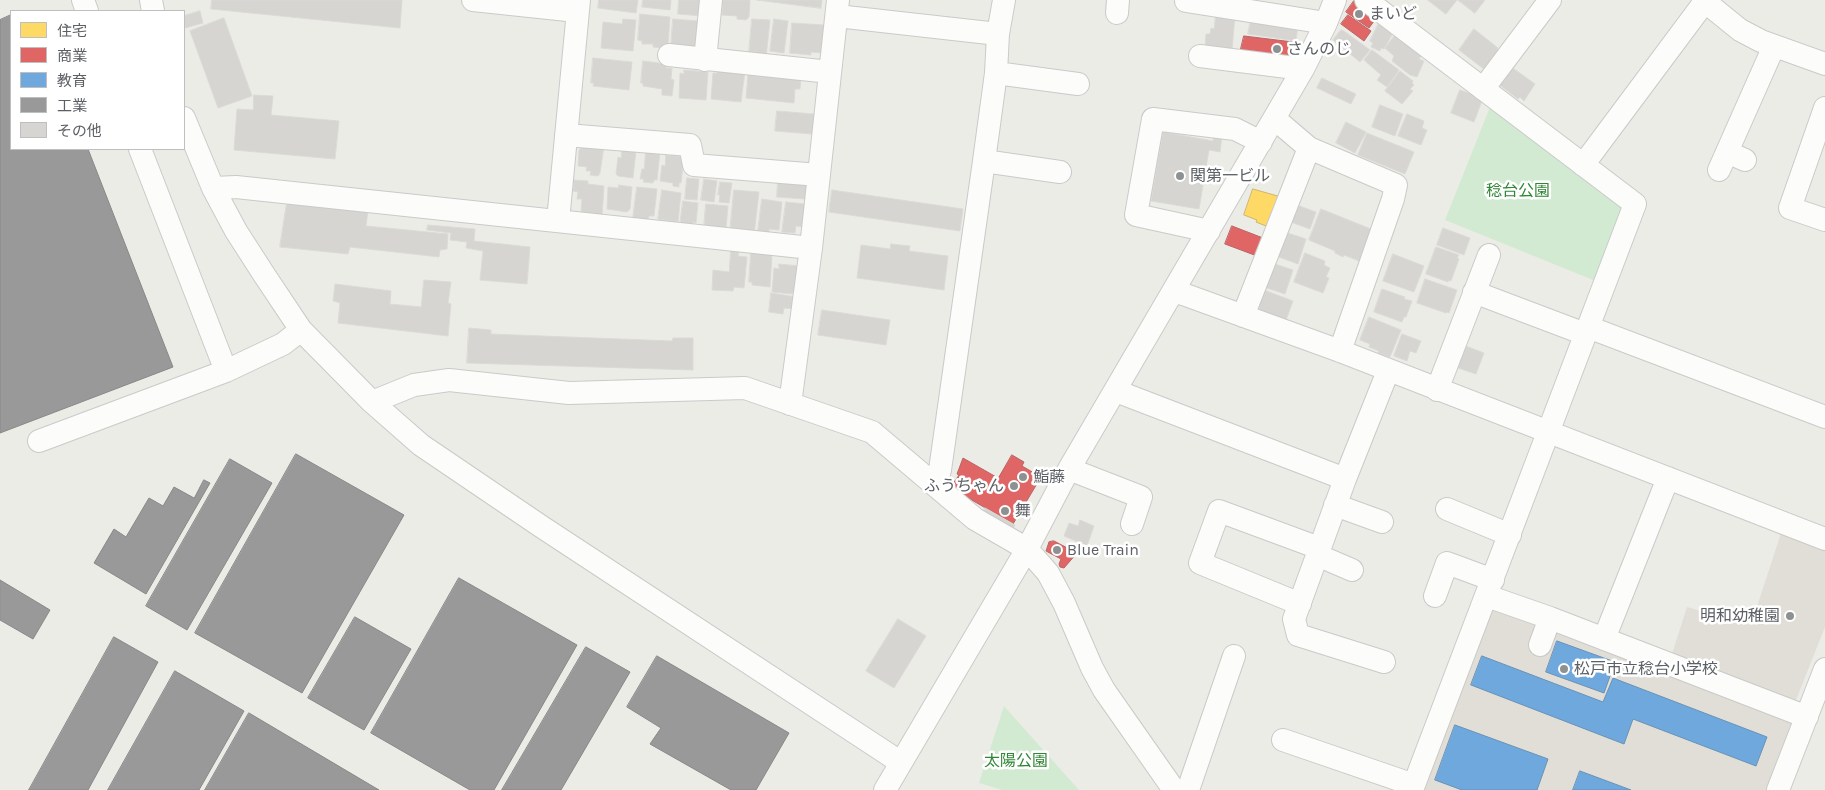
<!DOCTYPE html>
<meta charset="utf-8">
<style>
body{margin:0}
#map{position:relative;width:1825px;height:790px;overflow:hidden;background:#ecece7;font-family:Karla,"Noto Sans JP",sans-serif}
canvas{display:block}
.legend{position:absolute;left:10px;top:10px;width:175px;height:140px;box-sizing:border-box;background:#fff;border:1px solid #bebfc1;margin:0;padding:6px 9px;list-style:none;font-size:15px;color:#5c6065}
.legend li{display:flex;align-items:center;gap:10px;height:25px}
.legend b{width:25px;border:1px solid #bebfc1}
</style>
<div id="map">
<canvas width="1825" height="790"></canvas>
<ul class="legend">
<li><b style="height:14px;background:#ffd966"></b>住宅</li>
<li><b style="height:14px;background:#e06666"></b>商業</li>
<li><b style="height:14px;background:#6fa8dc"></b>教育</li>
<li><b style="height:14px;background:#999"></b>工業</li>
<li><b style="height:14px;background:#d6d5d2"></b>その他</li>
</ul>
</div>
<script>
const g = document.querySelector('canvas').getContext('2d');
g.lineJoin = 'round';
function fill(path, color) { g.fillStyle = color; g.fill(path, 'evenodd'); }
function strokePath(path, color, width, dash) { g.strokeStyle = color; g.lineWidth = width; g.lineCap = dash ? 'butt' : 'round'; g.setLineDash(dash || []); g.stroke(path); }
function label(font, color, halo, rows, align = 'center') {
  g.font = font + ' Karla,"Noto Sans JP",sans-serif'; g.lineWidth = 5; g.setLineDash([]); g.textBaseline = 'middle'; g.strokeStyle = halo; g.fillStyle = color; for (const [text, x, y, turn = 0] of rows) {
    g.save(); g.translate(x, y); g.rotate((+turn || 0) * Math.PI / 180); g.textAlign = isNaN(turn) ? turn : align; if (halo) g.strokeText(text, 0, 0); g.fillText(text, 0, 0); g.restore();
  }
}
fill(new Path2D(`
 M 1782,530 L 1825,546 L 1825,627 L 1796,700 L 1671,657 L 1687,607 L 1751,625 Z
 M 1495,604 L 1786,714 L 1792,725 L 1767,790 L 1416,790 L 1485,608 Z`), '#e0ded6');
fill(new Path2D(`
 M 1492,102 L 1626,205 L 1598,282 L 1445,220 Z
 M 1004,706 L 1079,790 L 1002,790 L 979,783 Z`), '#d3ead2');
const homes = new Path2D(`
 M 1253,189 L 1281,197 L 1269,224 L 1267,223 L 1266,226 L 1256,222 L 1257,220 L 1244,215 Z`);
fill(homes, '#ffd966');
strokePath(homes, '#ceb566', 1);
const shops = new Path2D(`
 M 1354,1 L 1377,17 L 1369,28 L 1346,12 Z
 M 1348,15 L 1371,31 L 1364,41 L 1341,24 Z
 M 1244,36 L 1293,42 L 1288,57 L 1240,53 Z
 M 1232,226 L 1263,238 L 1257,256 L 1225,244 Z
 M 1012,455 L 1024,462 L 1022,466 L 1041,477 L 1013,524 L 958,492 L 959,489 L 952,485 L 959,475 L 957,474 L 963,458 L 998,478 Z
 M 1054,541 L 1077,553 L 1064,568 L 1060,567 L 1059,564 L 1061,559 L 1046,551 L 1049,542 Z`);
fill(shops, '#e06666');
strokePath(shops, '#b86466', 1);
const schools = new Path2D(`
 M 1557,641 L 1615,662 L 1604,693 L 1546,672 Z
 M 1482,656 L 1603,702 L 1613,678 L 1767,737 L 1756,766 L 1633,719 L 1624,744 L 1471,685 Z
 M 1455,725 L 1548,759 L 1537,790 L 1462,790 L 1435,780 Z
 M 1580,771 L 1631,790 L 1573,790 Z`);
fill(schools, '#6fa8dc');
strokePath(schools, '#6992b8', 1);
const industry = new Path2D(`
 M 11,15 L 11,149 L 88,149 L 173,367 L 0,433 L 0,20 Z
 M 296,454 L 404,515 L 302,693 L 195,633 Z
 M 230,459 L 272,483 L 187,630 L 146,606 Z
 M 204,480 L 210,483 L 146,594 L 94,563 L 114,529 L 126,537 L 149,498 L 163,506 L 174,487 L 194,498 Z
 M 459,578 L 577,645 L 494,790 L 470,790 L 371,733 Z
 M 0,580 L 50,610 L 33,639 L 0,620 Z
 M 355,617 L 411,649 L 364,730 L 308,698 Z
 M 114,637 L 158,662 L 88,790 L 29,790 Z
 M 586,647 L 630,672 L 561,790 L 502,790 Z
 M 657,656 L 789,733 L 756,790 L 731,790 L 650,744 L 661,728 L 627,707 Z
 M 175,671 L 244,711 L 199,790 L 108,790 Z
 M 249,713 L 379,790 L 205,790 Z`);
fill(industry, '#999');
strokePath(industry, '#878889', 1);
const building = new Path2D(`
 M 212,0 L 402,0 L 400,28 L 211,9 Z
 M 599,0 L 638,0 L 636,13 L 598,8 Z
 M 643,0 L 671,0 L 670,10 L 642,7 Z
 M 679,0 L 704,0 L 703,16 L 678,14 Z
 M 722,0 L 750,0 L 749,17 L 746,20 L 737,19 L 737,16 L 722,15 L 723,5 L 721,5 Z
 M 757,0 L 822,0 L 821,8 Z
 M 1428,0 L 1457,0 L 1446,14 Z
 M 1458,0 L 1485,0 L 1475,13 Z
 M 200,11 L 203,23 L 185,28 L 184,16 Z
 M 1216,13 L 1235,15 L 1232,51 L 1205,48 L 1206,34 L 1210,34 L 1211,28 L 1214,29 Z
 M 640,14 L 670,17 L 668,45 L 664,48 L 653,47 L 653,44 L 642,44 L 642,41 L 638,40 Z
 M 224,18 L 252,96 L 218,108 L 190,31 Z
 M 623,19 L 636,20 L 633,51 L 601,48 L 603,22 L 622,24 Z
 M 673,19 L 699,21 L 697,48 L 671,46 Z
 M 752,19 L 770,20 L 766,58 L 756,57 L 757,52 L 749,52 Z
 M 774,19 L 788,21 L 784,53 L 770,51 Z
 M 1251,19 L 1298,24 L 1296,41 L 1248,34 Z
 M 792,23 L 824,25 L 825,47 L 821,46 L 821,53 L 811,52 L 811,55 L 790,53 Z
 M 1379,23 L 1394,31 L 1384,49 L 1381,48 L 1380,51 L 1371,47 L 1373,43 L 1370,41 Z
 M 1474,29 L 1498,48 L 1497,49 L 1499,51 L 1485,70 L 1459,50 Z
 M 1341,30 L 1344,31 L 1370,50 L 1360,62 L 1333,40 Z
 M 1396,34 L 1423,53 L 1419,59 L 1424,61 L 1417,77 L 1410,75 L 1392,61 L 1394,56 L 1385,48 Z
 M 1372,50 L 1399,70 L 1387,87 L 1377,80 L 1381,75 L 1364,60 Z
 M 593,58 L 632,62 L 629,90 L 593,86 L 594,83 L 591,83 Z
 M 643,61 L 666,64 L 666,68 L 672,68 L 671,79 L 674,80 L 672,96 L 662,95 L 662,89 L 643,86 L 643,83 L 641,83 Z
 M 1510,66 L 1535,84 L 1524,101 L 1520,97 L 1518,99 L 1497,83 Z
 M 718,69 L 745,71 L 741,102 L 711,99 L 713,73 L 717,73 Z
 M 684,70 L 708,72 L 706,100 L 679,98 L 680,73 L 684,74 Z
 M 1400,71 L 1413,81 L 1412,83 L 1414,85 L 1410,89 L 1413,91 L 1402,104 L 1385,91 Z
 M 763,74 L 801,78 L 800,89 L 795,89 L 794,103 L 746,98 L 748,75 L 763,77 Z
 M 1322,78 L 1356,94 L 1351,104 L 1317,88 Z
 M 1460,90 L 1483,98 L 1474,122 L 1451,113 Z
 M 254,95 L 273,96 L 271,115 L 339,121 L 335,159 L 234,150 L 237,109 L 253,110 Z
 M 1380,105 L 1403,114 L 1395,136 L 1372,127 Z
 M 777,111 L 814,114 L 812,134 L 775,131 Z
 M 1407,114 L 1424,121 L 1422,128 L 1427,130 L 1421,145 L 1398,136 Z
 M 1346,122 L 1366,132 L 1355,153 L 1336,143 Z
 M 1163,132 L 1213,141 L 1214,135 L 1222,136 L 1220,152 L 1209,150 L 1199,209 L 1151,201 Z
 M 1367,133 L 1414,152 L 1405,174 L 1358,155 Z
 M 587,144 L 604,146 L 600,173 L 598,176 L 590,175 L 591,171 L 586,171 L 587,167 L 578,166 L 579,150 Z
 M 622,148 L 636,150 L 633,178 L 618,176 L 616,174 L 618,157 L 621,158 Z
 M 646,151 L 660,152 L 657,180 L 654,180 L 653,183 L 643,182 L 644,179 L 640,179 L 642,169 L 644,169 Z
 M 666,155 L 684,157 L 681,183 L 679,183 L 679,187 L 673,186 L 673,183 L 660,181 L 662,165 L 665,166 Z
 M 687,178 L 699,179 L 697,200 L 685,199 Z
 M 704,179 L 717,181 L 714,202 L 701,200 Z
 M 778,179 L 807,182 L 805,199 L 777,197 Z
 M 574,180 L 588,181 L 588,184 L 604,186 L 602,216 L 581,212 L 582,199 L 577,199 L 578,192 L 573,191 Z
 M 720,182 L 732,183 L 729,203 L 719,202 L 720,195 L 718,195 Z
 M 619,185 L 632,187 L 630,209 L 627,212 L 607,209 L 608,187 L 618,188 Z
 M 637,187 L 657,189 L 654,216 L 649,216 L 648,220 L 633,218 Z
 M 662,190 L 681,193 L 678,222 L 658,219 Z
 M 734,190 L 759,192 L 754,235 L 730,232 Z
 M 832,190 L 963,209 L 960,231 L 829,212 Z
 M 762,199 L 782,202 L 779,230 L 769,229 L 769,232 L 758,231 Z
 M 683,201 L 698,203 L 696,223 L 693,222 L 692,226 L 680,225 Z
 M 287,202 L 368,211 L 366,226 L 448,234 L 447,249 L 440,250 L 439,257 L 350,247 L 348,254 L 280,247 Z
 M 786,202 L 805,204 L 805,227 L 796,226 L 795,233 L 782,232 Z
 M 706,204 L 728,206 L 726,229 L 704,227 Z
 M 1294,204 L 1316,212 L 1310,229 L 1288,221 Z
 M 1321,209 L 1371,229 L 1359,261 L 1344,255 L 1343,257 L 1335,253 L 1335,251 L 1309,240 Z
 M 428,225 L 475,229 L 474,241 L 530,247 L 527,284 L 480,280 L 483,251 L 466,248 L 467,242 L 450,240 L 451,233 L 427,230 Z
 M 1443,228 L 1470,238 L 1464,255 L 1437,245 Z
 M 1285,232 L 1306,239 L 1298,264 L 1276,256 Z
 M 891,244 L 910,246 L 909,251 L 948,256 L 944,290 L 857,278 L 861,245 L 890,249 Z
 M 1436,247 L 1459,255 L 1457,258 L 1459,259 L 1451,281 L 1449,280 L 1448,282 L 1426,274 Z
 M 731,250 L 739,250 L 738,256 L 747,257 L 744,288 L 734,287 L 733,291 L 712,290 L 713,270 L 729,272 Z
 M 751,253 L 772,255 L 770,287 L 752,285 L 752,282 L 749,282 Z
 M 1305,253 L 1325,261 L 1324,265 L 1330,268 L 1326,277 L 1329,278 L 1323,293 L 1294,282 Z
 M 1393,254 L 1424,266 L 1414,292 L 1383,281 Z
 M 1272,263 L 1293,270 L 1285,294 L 1264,287 Z
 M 779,264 L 799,266 L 796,293 L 792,293 L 792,294 L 772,292 L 774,268 L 779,269 Z
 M 1425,279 L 1457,290 L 1449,313 L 1447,312 L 1446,313 L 1417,303 Z
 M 424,280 L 451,282 L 448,303 L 451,304 L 448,336 L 338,323 L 340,303 L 333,301 L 335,284 L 391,291 L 390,304 L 421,307 Z
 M 1382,289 L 1405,297 L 1404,299 L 1412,301 L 1406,317 L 1404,317 L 1402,322 L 1374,312 Z
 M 1264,290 L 1293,301 L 1286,320 L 1260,310 L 1259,306 L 1255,305 Z
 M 771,293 L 796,297 L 794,309 L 784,308 L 783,314 L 769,312 Z
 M 822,310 L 890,320 L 886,345 L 818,335 Z
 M 1369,317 L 1401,330 L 1390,357 L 1378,353 L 1379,351 L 1369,347 L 1370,344 L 1360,340 Z
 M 469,328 L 491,330 L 491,334 L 672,341 L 673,338 L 693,338 L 693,370 L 467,363 Z
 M 1402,334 L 1421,341 L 1416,353 L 1410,351 L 1407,361 L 1394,356 Z
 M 1463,345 L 1484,353 L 1476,374 L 1455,367 Z
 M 985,508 L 1015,525 L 1013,529 L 983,513 Z
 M 1080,520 L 1094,526 L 1087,546 L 1064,536 L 1069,523 L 1078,526 Z
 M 898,619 L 926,636 L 894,688 L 866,671 Z`);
fill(building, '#d6d5d2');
strokePath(building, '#dcdad6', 1);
const minor = new Path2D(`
 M 83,0 L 87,11
 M 151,0 L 153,11
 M 473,0 L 577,11
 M 1366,0 L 1635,204 L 1412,790
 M 1703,0 L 1740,30 L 1761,41 L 1825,64
 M 1186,1 L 1326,23
 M 1117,13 L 1118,0
 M 837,16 L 998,34
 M 669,55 L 830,72
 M 1200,56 L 1303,69
 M 705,60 L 711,0
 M 996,73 L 1078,84
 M 1483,89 L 1550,0
 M 1825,108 L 1790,208 L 1825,220
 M 184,118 L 213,188 L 236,231 L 263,273 L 301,330 L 372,402 L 421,445 L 542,527 L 900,762
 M 1274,120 L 1282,125 L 1309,148 L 1396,185 L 1393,199 L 1340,351
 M 566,135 L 690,145 L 694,165 L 819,175
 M 140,149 L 226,371 L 283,344 L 301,330
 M 1727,152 L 1745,160
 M 984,161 L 1060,172
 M 1583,165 L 1706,0
 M 1719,170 L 1774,46
 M 213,188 L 236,187 L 811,248
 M 558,221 L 579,0
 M 1209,231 L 1136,215 L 1153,119 L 1235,129 L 1261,142
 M 1173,292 L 1183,294 L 1340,351 L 1825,539
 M 1474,292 L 1585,334
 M 1243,316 L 1309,148
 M 1588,327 L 1825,417
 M 1437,390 L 1489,255
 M 1116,391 L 1345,479
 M 372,402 L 414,385 L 449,380 L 569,393 L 745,388 L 872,432 L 975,519 L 1027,549 L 1048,573 L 1064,603 L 1092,668 L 1104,690 L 1174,790
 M 790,404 L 811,248 L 838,0
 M 39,441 L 226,371
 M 1069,469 L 1141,497 L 1132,524
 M 936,485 L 940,470 L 984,161 L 996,73 L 998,34 L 1004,0
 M 1335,505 L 1382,522
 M 1447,509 L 1510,535
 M 1317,555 L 1352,570
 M 1435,596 L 1447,563 L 1493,580
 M 1487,596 L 1550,618 L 1807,717
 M 1300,604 L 1200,563 L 1219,511 L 1319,548
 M 1604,639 L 1668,478
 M 1540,645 L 1550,618
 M 1384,662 L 1298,635 L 1294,619 L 1345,479 L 1388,371
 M 1283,740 L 1414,785
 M 885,790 L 1027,549 L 1069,469 L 1303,69 L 1326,23 L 1335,0
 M 1188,790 L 1234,656
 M 1778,790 L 1825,669`);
strokePath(minor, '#c9cac9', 24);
strokePath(minor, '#fcfcfb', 22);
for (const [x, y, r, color] of [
 [1359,14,5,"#8e9192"],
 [1277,49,5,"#8e9192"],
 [1180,176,5,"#8e9192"],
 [1023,477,5,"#8e9192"],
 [1014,486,5,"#8e9192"],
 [1005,511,5,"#8e9192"],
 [1057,550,5,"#8e9192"],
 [1790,616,5,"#8e9192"],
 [1564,669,5,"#8e9192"]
]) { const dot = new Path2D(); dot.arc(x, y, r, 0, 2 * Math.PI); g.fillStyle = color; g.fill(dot); strokePath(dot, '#fff', 2); }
label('16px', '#5c6065', '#fff', [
 ["まいど",1369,14],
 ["さんのじ",1287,49],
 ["関第一ビル",1190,176],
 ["鮨藤",1033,477],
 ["ふうちゃん",1004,486,"right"],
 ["舞",1015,511],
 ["Blue Train",1067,550],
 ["明和幼稚園",1780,616,"right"],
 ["松戸市立稔台小学校",1574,669]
], 'left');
label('16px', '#318736', '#fff', [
 ["稔台公園",1518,191],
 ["太陽公園",1016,761]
]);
</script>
